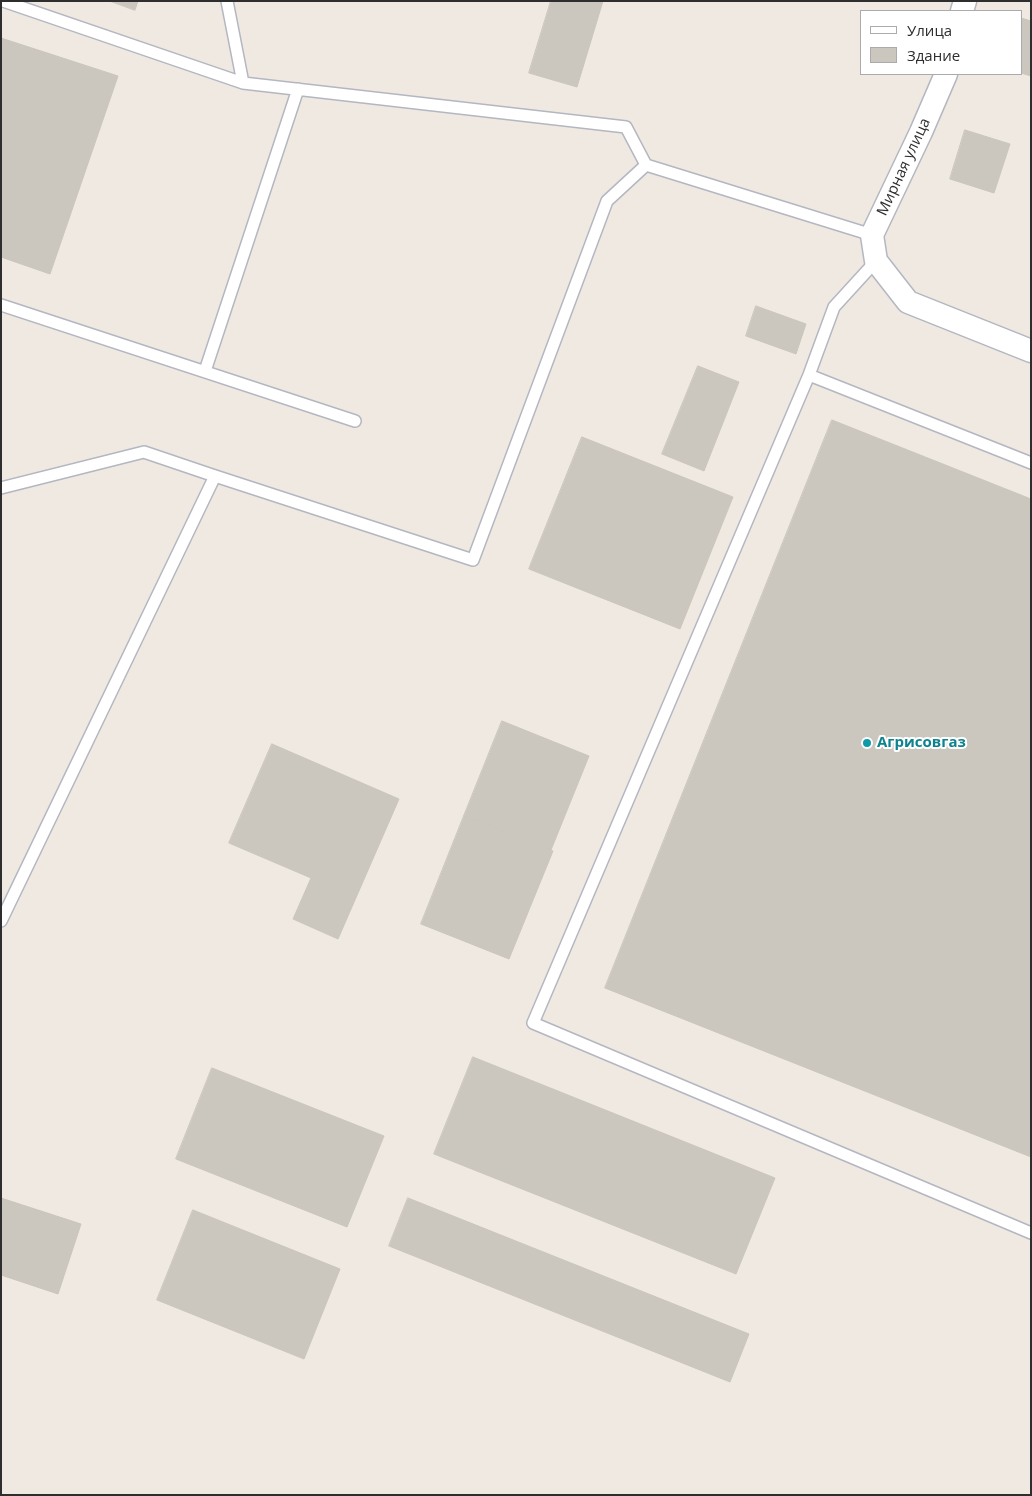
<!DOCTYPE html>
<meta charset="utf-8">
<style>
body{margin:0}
#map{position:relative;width:1032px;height:1496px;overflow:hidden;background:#efe9e1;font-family:"Open Sans",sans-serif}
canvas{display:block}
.frame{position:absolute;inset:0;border:2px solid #2e2e2e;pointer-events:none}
.legend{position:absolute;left:860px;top:10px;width:162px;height:65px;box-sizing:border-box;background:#fff;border:1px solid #ababab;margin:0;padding:6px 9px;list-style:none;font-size:15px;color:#2e2e2e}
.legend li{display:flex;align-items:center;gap:10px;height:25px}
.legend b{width:25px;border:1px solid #ababab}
</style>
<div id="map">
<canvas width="1032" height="1496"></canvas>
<div class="frame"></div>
<ul class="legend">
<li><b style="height:6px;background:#fff"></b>Улица</li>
<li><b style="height:14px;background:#cbc7bf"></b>Здание</li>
</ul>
</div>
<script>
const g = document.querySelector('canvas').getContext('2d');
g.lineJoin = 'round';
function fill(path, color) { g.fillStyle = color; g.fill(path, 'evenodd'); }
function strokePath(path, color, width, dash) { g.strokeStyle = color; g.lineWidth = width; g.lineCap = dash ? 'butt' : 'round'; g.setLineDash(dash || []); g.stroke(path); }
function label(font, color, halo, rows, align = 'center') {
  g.font = font + ' "Open Sans",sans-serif'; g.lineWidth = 4; g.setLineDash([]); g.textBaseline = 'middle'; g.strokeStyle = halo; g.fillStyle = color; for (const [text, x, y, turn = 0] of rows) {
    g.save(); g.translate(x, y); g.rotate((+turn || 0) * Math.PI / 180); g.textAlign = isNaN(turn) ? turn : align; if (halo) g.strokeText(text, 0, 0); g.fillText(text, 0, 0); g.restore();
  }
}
const building = new Path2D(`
 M 110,1 L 138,1 L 135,10 Z
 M 551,1 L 603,1 L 577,87 L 529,73 Z
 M 1021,18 L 1031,21 L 1031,76 L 1021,73 Z
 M 1,38 L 118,76 L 50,274 L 1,257 Z
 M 965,130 L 1010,144 L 994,193 L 950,179 Z
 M 756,306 L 806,324 L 796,354 L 746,336 Z
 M 698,366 L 739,382 L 704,471 L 662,454 Z
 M 832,420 L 1031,499 L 1031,1157 L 605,988 Z
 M 582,437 L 733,497 L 680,629 L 529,569 Z
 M 502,721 L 589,756 L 551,850 L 464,816 Z
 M 272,744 L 399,799 L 338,939 L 293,919 L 311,878 L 229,843 Z
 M 464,816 L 553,851 L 509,959 L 421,924 Z
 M 473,1057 L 775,1178 L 736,1274 L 434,1154 Z
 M 212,1068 L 384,1136 L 347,1227 L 176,1159 Z
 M 1,1198 L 81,1224 L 58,1294 L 1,1275 Z
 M 408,1198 L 749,1334 L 730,1382 L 389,1246 Z
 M 193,1210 L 340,1269 L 304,1359 L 157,1300 Z`);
fill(building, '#cbc7bf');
strokePath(building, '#cbc5ba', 1);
const lane = new Path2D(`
 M 3,1 L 243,83 L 626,127 L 646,165
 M 227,1 L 243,83
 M 876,261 L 834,307 L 809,375 L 533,1023 L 1031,1233
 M 1,305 L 355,421
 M 205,371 L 298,89
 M 809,375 L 1031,463
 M 1,488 L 144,452 L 215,476 L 473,560 L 607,201 L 646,165 L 872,235
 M 1,921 L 215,476`);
const street = new Path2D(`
 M 962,11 L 965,1
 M 946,74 L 921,132 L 872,235 L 876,261 L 908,302 L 1031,351`);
strokePath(lane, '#b4b7c1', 14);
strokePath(street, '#b4b7c1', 25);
strokePath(lane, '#fff', 11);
strokePath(street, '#fff', 22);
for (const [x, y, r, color] of [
 [867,743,5,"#0f9aa8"]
]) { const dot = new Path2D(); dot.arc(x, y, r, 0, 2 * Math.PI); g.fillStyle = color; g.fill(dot); strokePath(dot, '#fff', 2); }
label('15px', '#2e2e2e', '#fff', [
 ["Мирная улица",904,167,-65]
]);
label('bold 15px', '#0d838f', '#fff', [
 ["Агрисовгаз",877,743]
], 'left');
</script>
